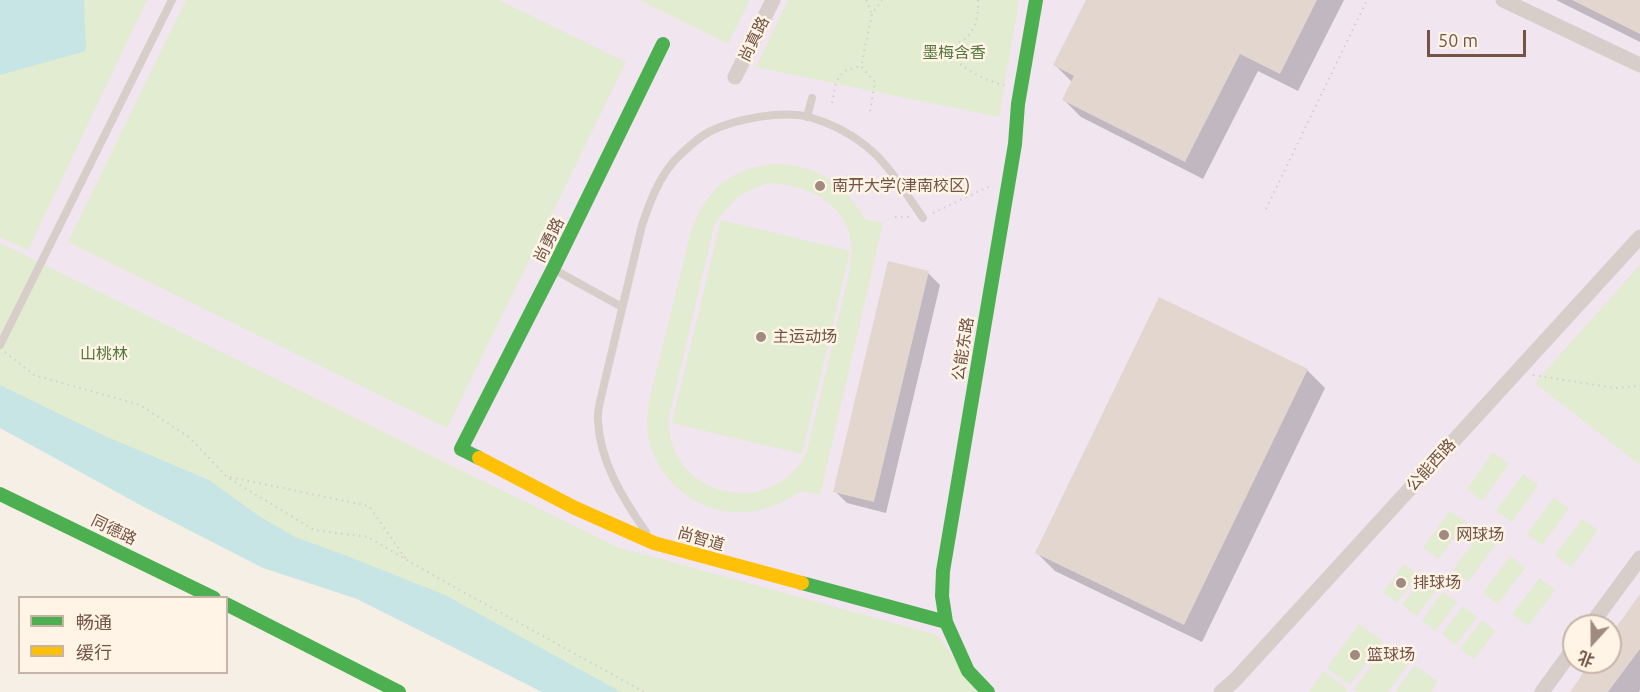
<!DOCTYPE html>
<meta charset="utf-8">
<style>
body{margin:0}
#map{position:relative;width:1640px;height:692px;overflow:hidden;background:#f6efe6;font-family:Ubuntu,"Noto Sans SC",sans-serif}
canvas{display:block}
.legend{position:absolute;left:18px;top:596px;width:210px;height:78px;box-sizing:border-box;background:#fff4e6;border:2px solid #c7b4a6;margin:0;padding:8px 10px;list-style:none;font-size:18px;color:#735447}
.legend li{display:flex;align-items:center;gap:12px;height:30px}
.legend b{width:30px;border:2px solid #c7b4a6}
.north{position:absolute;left:1562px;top:614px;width:60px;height:60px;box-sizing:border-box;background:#fff4e6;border:2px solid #c7b4a6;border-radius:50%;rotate:201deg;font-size:16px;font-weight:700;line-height:24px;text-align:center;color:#735447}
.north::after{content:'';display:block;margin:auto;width:21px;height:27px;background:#a18a7f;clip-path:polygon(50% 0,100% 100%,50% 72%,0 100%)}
.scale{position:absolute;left:1427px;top:30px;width:99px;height:27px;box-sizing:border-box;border:3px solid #735447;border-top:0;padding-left:8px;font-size:18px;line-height:21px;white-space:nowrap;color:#735447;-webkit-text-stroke:4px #fff4e6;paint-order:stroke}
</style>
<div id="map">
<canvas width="1640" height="692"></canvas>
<ul class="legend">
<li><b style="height:8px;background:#4caf50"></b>畅通</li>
<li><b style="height:8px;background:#ffc107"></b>缓行</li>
</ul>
<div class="north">北</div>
<div class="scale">50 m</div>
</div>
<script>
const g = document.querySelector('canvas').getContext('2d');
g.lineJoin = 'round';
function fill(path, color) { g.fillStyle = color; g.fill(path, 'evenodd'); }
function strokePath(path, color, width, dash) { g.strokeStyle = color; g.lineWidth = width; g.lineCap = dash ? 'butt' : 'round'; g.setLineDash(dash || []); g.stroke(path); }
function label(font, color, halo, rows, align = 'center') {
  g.font = font + ' Ubuntu,"Noto Sans SC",sans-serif'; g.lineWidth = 5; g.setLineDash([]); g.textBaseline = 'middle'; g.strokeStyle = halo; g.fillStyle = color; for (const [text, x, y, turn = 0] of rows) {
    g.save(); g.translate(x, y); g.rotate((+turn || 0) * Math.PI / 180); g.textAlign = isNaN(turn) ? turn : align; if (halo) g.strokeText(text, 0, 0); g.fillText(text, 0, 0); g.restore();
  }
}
fill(new Path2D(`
 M 0,0 L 1640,0 L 1640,692 L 633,692 L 0,373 ZM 1574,626 L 1610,626 L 1610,662 L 1574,662 Z`), '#f1e5f0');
fill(new Path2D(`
 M 0,0 L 147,0 L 28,250 L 0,237 Z
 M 186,0 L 499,0 L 626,62 L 447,428 L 68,242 Z
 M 639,0 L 750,0 L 728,44 Z
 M 788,0 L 1019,0 L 999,117 L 756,67 Z
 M 779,164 C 820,167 844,183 865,219 L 883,223 L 820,495 L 801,491 C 784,502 767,511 746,512 C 704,516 660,485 650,443 C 646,430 647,416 649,402 L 691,231 C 707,188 733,166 779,164 ZM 770,183 C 805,184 845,202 851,241 C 852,250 851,260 850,269 L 807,452 C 771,523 664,496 669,416 L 714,226 C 729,203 743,189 770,183 Z
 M 721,220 L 850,251 L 802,454 L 672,423 Z
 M 0,243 L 617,547 L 937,635 L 978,692 L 597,692 L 0,391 Z
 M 1640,265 L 1640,465 L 1535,383 Z
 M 1493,452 L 1509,464 L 1482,501 L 1467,489 Z
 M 1523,474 L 1538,485 L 1512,522 L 1496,511 Z
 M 1554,497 L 1569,509 L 1542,545 L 1527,534 Z
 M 1450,511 L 1466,522 L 1438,559 L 1423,547 Z
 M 1582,519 L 1598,530 L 1571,567 L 1555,555 Z
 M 1480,534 L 1495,545 L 1468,582 L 1453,570 Z
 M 1510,556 L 1525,568 L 1498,604 L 1483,593 Z
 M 1404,564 L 1418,574 L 1397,603 L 1383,592 Z
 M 1424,577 L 1438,588 L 1416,616 L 1402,605 Z
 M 1540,578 L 1555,590 L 1528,626 L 1512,614 Z
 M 1443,592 L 1457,602 L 1435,631 L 1422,620 Z
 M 1463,606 L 1477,617 L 1456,645 L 1442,634 Z
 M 1482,620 L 1495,631 L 1474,659 L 1460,649 Z
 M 1359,624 L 1383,641 L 1350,685 L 1327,668 Z
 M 1387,645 L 1410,662 L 1388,692 L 1359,692 L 1354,689 Z
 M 1415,665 L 1438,682 L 1431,692 L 1395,692 Z
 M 1324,671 L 1347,689 L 1345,692 L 1309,692 Z`), '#e2ecd1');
fill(new Path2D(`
 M 0,0 L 84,0 L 86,51 L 0,75 Z
 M 0,385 L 105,436 L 209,480 L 259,516 L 295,537 L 347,556 L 445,595 L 621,692 L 542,692 L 357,599 L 263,568 L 142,506 L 0,428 Z`), '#c8e5e5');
fill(new Path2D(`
 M 1087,0 L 1344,0 L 1298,91 L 1258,71 L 1203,179 L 1081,117 L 1063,99 L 1072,82 L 1055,65 Z
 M 1556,0 L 1640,0 L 1640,42 Z
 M 928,273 L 940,285 L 886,513 L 847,503 L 835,491 Z
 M 1307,370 L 1325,388 L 1202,642 L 1055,571 L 1037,553 Z
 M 1640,597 L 1640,690 L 1639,692 L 1571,692 L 1593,662 L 1610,662 L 1610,638 Z`), '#0003');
fill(new Path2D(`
 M 1086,0 L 1317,0 L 1280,74 L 1240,54 L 1185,162 L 1062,100 L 1074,76 L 1053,65 Z
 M 1572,0 L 1640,0 L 1640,34 Z
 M 888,261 L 929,271 L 874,502 L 833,492 Z
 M 1159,297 L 1308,369 L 1184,625 L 1035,553 Z
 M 1640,594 L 1640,649 L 1608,692 L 1570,692 L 1591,662 L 1610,662 L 1610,636 Z`), '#e2d6ce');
strokePath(new Path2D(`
 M 866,0 L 872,14
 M 978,0 C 979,15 975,33 962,41 C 958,44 951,45 947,47 C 952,64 986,82 1004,85
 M 832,103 L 836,82 L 844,71 L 860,66
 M 870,111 L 875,82 L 861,66 L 872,14 L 882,0
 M 1266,209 L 1367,0
 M 933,213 L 990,186
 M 895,217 L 910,217
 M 5,352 L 34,375 L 140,405 L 189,437 L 227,477 L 314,530 L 368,537 L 429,573 L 644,692
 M 1533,375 L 1615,388 L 1640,386
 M 230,477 L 369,506 L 406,559`), '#d7cec9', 2, [1.5, 4.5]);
strokePath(new Path2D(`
 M 807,117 L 812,98
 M 555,270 L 622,307
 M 0,345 L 172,0
 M 646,532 C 623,499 600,462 598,421 C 597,412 600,402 602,393 L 642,225 C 650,202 658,179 675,160 C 685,150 698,137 711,131 C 735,119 783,110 809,117 C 830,123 850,133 866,146 C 890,165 906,194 923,218`), '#d7cec9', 8);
strokePath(new Path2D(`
 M 1503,0 L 1640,65
 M 735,77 L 773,0
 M 1590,626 L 1640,558
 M 1221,692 L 1235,680 L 1640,237
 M 1542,692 L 1574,648`), '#d7cec9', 15);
strokePath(new Path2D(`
 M 479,458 L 461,449 L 553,269 L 663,44
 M 0,494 L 214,598
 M 802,583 L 946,622
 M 226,604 L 399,692
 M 988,692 L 968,671 L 946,622 L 942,596 L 943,571 L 1015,144 L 1018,104 L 1036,0`), '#4caf50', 14);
strokePath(new Path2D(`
 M 479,458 L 575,508 L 654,543 L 802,583`), '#ffc107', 14);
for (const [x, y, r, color] of [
 [820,186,6,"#a18a7f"],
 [761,337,6,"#a18a7f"],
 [1444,535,6,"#a18a7f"],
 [1401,583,6,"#a18a7f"],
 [1355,655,6,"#a18a7f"]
]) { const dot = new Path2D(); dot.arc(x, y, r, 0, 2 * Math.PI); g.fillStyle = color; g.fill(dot); strokePath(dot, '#fff4e6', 2); }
label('16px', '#735447', '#fff4e6', [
 ["尚真路",754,39,-64],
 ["尚勇路",549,240,-64],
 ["公能东路",963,349,-81],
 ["公能西路",1431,465,-48],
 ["同德路",114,530,26],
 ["尚智道",701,539,16]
]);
label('16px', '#54783f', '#fff4e6', [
 ["墨梅含香",954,53],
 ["山桃林",104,354]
]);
label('16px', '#735447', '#fff4e6', [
 ["南开大学(津南校区)",832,186],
 ["主运动场",773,337],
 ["网球场",1456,535],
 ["排球场",1413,583],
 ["篮球场",1367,655]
], 'left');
</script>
